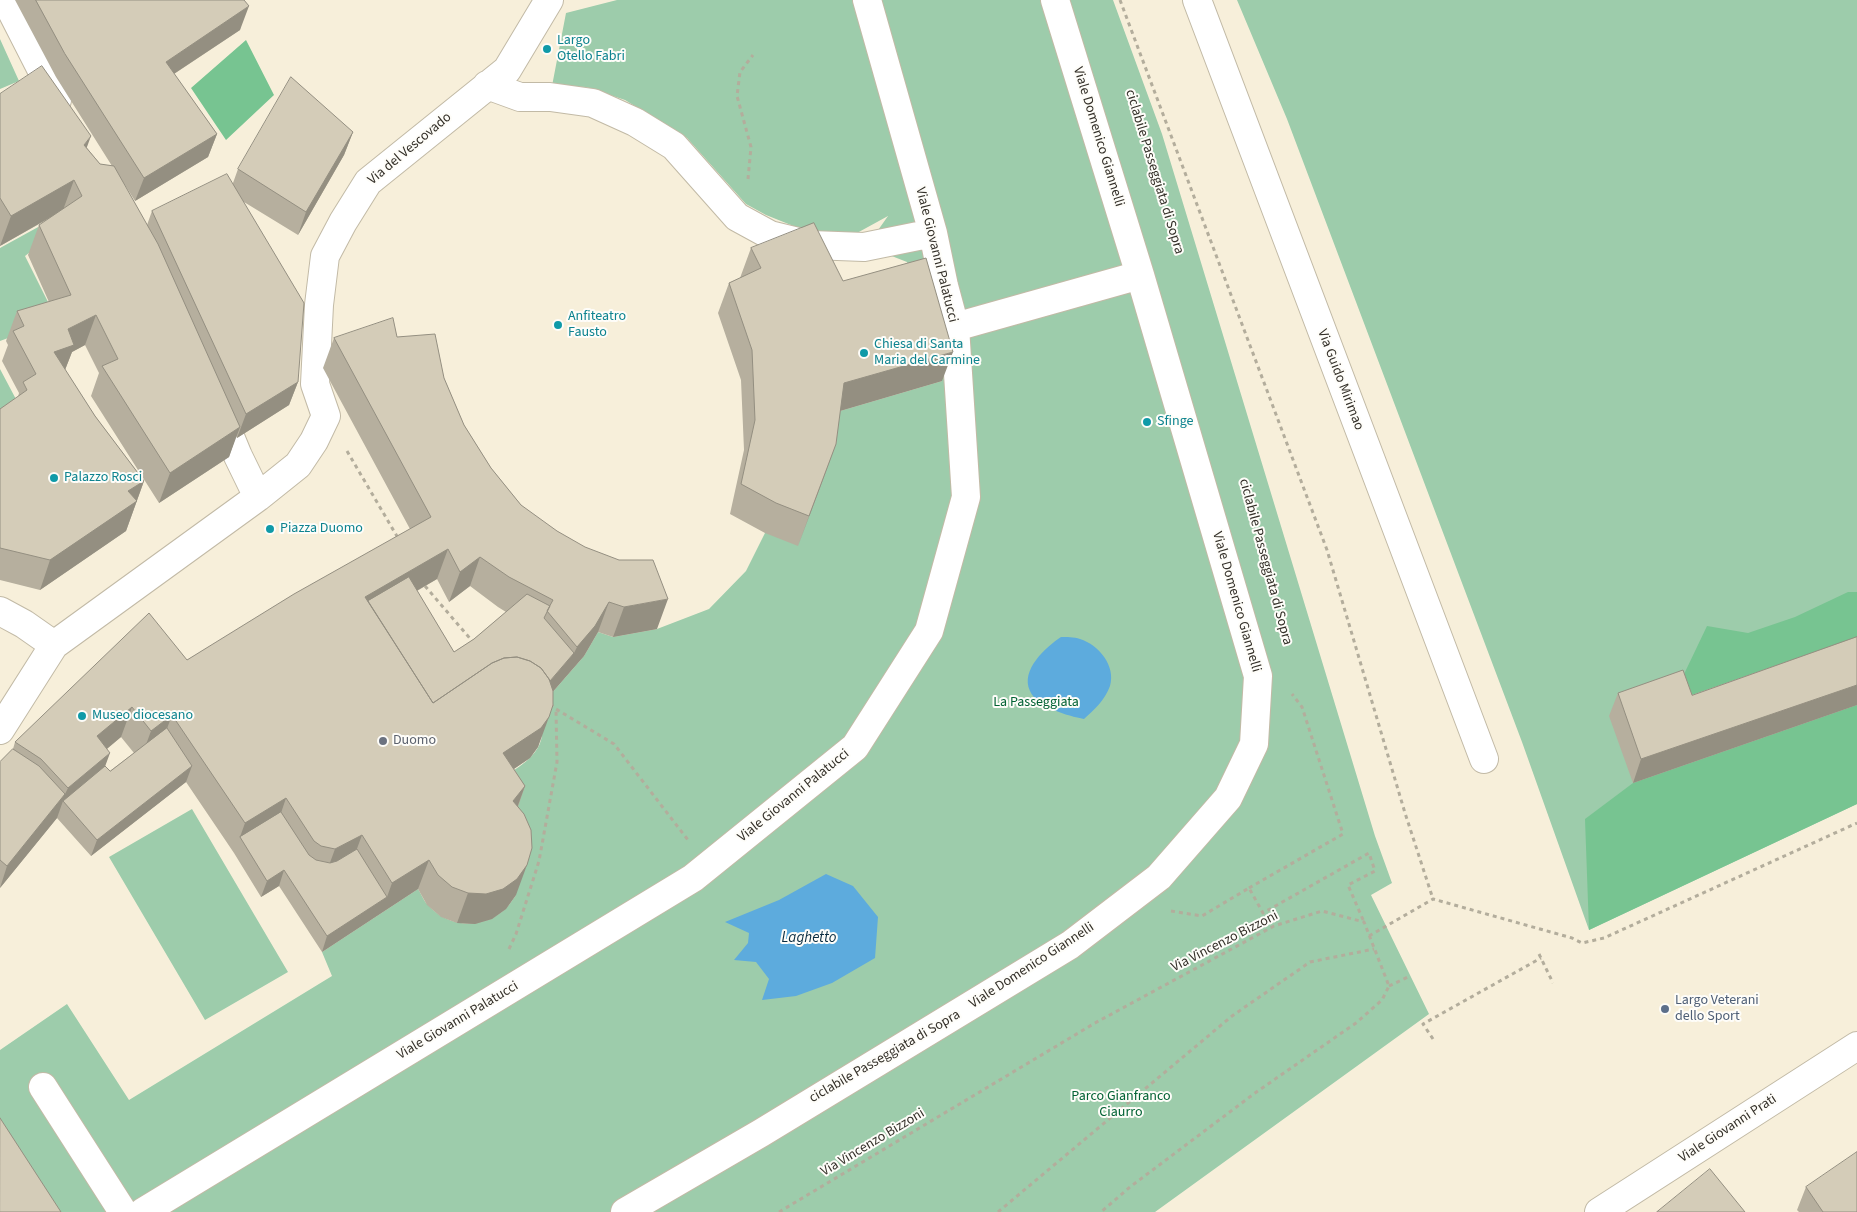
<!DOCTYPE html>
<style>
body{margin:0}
canvas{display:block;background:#f7efda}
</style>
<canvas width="1857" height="1212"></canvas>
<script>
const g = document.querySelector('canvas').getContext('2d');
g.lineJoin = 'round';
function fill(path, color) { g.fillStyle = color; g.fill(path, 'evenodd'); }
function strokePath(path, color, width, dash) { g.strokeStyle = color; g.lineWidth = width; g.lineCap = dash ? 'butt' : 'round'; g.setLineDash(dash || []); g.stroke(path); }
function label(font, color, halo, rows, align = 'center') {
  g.font = font + ' "Source Sans 3",sans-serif'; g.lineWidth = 4; g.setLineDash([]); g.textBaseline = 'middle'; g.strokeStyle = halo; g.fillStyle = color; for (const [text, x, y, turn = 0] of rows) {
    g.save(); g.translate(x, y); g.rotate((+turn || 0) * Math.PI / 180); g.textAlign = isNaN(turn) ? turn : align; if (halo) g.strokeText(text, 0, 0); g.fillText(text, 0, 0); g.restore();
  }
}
fill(new Path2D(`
 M 617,0 L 1113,0 L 1162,134 L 1375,836 L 1392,883 L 1371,895 L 1429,1014 L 1155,1212 L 31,1212 L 0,1165 L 0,1050 L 67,1004 L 129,1100 L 332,976 L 322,952 L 418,889 C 422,895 424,902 429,906 C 449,928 481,929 504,910 C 509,906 512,900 516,895 L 493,783 C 511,771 538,760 542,736 C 543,728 540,717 538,709 L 584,656 L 598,632 L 613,637 L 657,629 L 709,609 L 746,571 L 765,533 L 833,413 L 942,381 L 907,262 L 884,253 L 876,233 L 888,216 L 857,233 L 806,231 L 766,215 L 746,204 L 687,138 L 625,100 L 586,87 L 552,86 L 566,13 Z
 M 1237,0 L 1857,0 L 1857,804 L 1589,930 L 1522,742 L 1287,119 Z
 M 0,39 L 19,81 L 0,89 Z
 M 60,215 L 65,225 L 25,256 L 57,320 L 0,341 L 0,248 Z
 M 0,369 L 18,403 L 0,425 Z
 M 192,809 L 288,972 L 205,1020 L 109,857 Z`), '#9dccab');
fill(new Path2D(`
 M 246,40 L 274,95 L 226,140 L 191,88 Z
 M 1848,592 L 1857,592 L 1857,657 L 1684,718 L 1675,693 L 1707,626 L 1748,633 L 1795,617 Z
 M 1857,705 L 1857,804 L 1589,930 L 1585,819 L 1633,783 Z`), '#77c491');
fill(new Path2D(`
 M 1061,637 C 1066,637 1074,637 1080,639 C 1099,645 1116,666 1110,686 C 1105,700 1094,710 1084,719 C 1068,716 1037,707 1030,691 C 1020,670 1046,647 1061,637 Z
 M 826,874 L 853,886 L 878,917 L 875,958 L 832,983 L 796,996 L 762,1000 L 769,979 L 756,962 L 734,960 L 748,943 L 749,933 L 725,922 L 779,900 Z`), '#5dabdd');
const minor = new Path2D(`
 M 6,0 L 57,100
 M 1197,0 L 1484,759
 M 487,85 L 520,97 L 550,97 L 593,103 L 635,122 L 674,146 L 737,217 L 770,235 L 811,245 L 864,247 L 933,233
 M 955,327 L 1140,275
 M 219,410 L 238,456 L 258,497
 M 0,611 L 24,624 L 54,645
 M 0,730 L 54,645 L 258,497 L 298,465 L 314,441 L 326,416 L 315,384 L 319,305 L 325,256 L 343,222 L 368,182 L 507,70 L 549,0
 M 43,1087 L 123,1212
 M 143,1212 L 693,878 L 855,747 L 929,631 L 966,497 L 955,327 L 944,286 L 933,233 L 867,0
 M 625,1212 L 761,1133 L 1070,945 L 1159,877 L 1228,798 L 1254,744 L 1258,676 L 1140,275 L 1055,0
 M 1599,1212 L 1857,1046`);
strokePath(minor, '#c2baa6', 30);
strokePath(new Path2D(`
 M 1120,0 L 1327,550 L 1405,813 L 1433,899
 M 748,179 L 751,147 L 737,96 L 740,72 L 753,55
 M 347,451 L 398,538
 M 425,586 L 473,642
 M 550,704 L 556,709 L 614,744 L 688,840
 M 1249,888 L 1343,834 L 1302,707 L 1292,694
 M 1171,911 L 1202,916 L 1249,888 L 1263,913 L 1369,853 L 1375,871 L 1348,885 L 1364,922
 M 1369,936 L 1433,899 L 1572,938 L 1582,943 L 1604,938 L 1857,823
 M 509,949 L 516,934 L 539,861 L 557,762 L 556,709
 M 1539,954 L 1553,983
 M 1389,986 L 1410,976
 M 1433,1039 L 1423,1024 L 1541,958
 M 779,1212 L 1095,1023 L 1274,926 L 1322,911 L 1364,922 L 1389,986 L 1382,1000 L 1356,1023 L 1255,1093 L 1130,1187 L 1101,1212
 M 998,1212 L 1232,1016 L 1310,962 L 1374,949`), '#b3ad9c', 3, [4, 4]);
strokePath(minor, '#fff', 28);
fill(new Path2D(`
 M 15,0 L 244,0 L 240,30 L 174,74 L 217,134 L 208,157 L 135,201 L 123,182 L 147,225 L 152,211 L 233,183 L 238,169 L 353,132 L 344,155 L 298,235 L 244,202 L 298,382 L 289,405 L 237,438 L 236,436 L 229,457 L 159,503 L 91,396 L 99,373 L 85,345 L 72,352 L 65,370 L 95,416 L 144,481 L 126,531 L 40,590 L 0,580 L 0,409 L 18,397 L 19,393 L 2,361 L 8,345 L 6,341 L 17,311 L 49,302 L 28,255 L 39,225 L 48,219 L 0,246 L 0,94 L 87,148 L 100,164 L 112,166 L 56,77 Z
 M 751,248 L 843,281 L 942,381 L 840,411 L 825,474 L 798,546 L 765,533 L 730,514 L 744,450 L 741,380 L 718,313 L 729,283 L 740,278 Z
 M 397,337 L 444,378 L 464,425 L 491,468 L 521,505 L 657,629 L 613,637 L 598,632 L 584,656 L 553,691 L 538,747 L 530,758 L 514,769 L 525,786 L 518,807 L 516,895 L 506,909 L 492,919 L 475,924 L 457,923 L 441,917 L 427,905 L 418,889 L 322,952 L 279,886 L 261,897 L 234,853 L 186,782 L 91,856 L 57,818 L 0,888 L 0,762 L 13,749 L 15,742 L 187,660 L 410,529 L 323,368 L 334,338 ZM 437,579 L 449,602 L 470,586 L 498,607 L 506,612 L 474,639 L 454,652 L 417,591 ZM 121,737 L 134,753 L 110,771 L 105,766 L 107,749 Z
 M 1857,637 L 1857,705 L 1633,783 L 1609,716 L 1618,693 L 1692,695 Z
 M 1806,1187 L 1857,1212 L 1799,1212 L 1797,1210 Z`), '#b6af9e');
fill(new Path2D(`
 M 249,6 L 240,30 L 157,85 L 166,62 Z
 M 353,132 L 344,155 L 298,235 L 306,212 Z
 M 217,134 L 208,157 L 135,201 L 144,178 Z
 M 91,136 L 80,166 L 84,145 Z
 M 74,180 L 63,210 L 0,246 L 11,216 Z
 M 96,315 L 85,345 L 72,352 L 63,375 L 54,352 L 68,329 Z
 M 953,352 L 942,381 L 833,413 L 844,383 Z
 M 298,382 L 289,405 L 237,438 L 246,414 Z
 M 240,427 L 229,457 L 159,503 L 170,473 Z
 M 836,444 L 825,474 L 798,546 L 809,516 Z
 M 144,481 L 126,531 L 40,590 L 50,560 L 128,491 Z
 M 448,549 L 437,579 L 371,617 L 365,597 Z
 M 480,557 L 470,586 L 449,602 L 460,572 Z
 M 668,599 L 657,629 L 613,637 L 624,607 Z
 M 609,602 L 598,632 L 584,656 L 538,709 L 547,685 L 574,653 L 577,647 Z
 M 1857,685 L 1857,705 L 1633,783 L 1641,759 Z
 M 132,707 L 121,737 L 86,766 L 97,736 Z
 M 172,715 L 161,745 L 140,761 L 151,731 Z
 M 549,717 L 538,747 L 530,758 L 493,783 L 503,753 Z
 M 110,753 L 99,783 L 63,801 L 57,818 L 0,888 L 7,866 L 65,794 L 68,788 Z
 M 192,766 L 186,782 L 91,856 L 97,840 Z
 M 525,786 L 514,816 L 513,801 Z
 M 286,798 L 276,828 L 240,837 L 245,823 Z
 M 362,835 L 351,865 L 324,879 L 335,849 Z
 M 429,860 L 418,889 L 322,952 L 327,936 L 387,897 L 392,883 Z
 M 527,865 L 516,895 L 506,909 L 492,919 L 475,924 L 457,923 L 468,893 Z
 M 284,870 L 279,886 L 261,897 L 267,881 Z`), '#948f81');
const building = new Path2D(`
 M 36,0 L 244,0 L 249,6 L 166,62 L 217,134 L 144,178 L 65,54 Z
 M 42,66 L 91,136 L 84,145 L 100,164 L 114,166 L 158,244 L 240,427 L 170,473 L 102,366 L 118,359 L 96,315 L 68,329 L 74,345 L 54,352 L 95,416 L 144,481 L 128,491 L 137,501 L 50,560 L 0,548 L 0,409 L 27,390 L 23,382 L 36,374 L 13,331 L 24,326 L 17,311 L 71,295 L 39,225 L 82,196 L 74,180 L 11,216 L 0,198 L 0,94 Z
 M 291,77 L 353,132 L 306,212 L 238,169 Z
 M 227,174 L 304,303 L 298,382 L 246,414 L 152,211 Z
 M 814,223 L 843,281 L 926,258 L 953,352 L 844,383 L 836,444 L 809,516 L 776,503 L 741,484 L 755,420 L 752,350 L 729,283 L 761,268 L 751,248 Z
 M 393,318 L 397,337 L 435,334 L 444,378 L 464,425 L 491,468 L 521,505 L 557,531 L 585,547 L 619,560 L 653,560 L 668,599 L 624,607 L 609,602 L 595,626 L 577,647 L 547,611 L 553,600 L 509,577 L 480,557 L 460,572 L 448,549 L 365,597 L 433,703 L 492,663 L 504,658 L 517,657 L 530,661 L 541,668 L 549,679 L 553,691 L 553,705 L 549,717 L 541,728 L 503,753 L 525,786 L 513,801 L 524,814 L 531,830 L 532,848 L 527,865 L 517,879 L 503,889 L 486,894 L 468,893 L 452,887 L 438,875 L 429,860 L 392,883 L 362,835 L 335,849 L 321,846 L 314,841 L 286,798 L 245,823 L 172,715 L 151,731 L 132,707 L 97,736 L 110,753 L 68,788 L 41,759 L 15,742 L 149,613 L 187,660 L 294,594 L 431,517 L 334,338 Z
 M 409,577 L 454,652 L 474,639 L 527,594 L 550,606 L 544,618 L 574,653 L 550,681 L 549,679 L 541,668 L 530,661 L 517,657 L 504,658 L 492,663 L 433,703 L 368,601 Z
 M 1857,637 L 1857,685 L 1641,759 L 1618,693 L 1683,670 L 1692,695 Z
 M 167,728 L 192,766 L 97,840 L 63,801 L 105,766 L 110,771 Z
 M 13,749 L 39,766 L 65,794 L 7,866 L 0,860 L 0,762 Z
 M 281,812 L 309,855 L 316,860 L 330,863 L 337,861 L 357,849 L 387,897 L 327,936 L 284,870 L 267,881 L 240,837 Z
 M 0,1118 L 61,1212 L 0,1212 Z
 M 1857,1152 L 1857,1212 L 1823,1212 L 1806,1187 Z
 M 1710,1169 L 1745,1212 L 1657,1212 Z`);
fill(building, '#d4ccb8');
strokePath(building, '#948f81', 1);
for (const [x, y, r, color] of [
 [547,49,5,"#0f9aa8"],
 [558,325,5,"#0f9aa8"],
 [864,353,5,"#0f9aa8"],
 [1147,422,5,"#0f9aa8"],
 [54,478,5,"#0f9aa8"],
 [270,529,5,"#0f9aa8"],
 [82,716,5,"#0f9aa8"],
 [383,741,5,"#6b7280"],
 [1665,1009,5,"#5c6f8a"]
]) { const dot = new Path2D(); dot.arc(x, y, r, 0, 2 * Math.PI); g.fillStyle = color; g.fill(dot); strokePath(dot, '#fefdf9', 2); }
label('14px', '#0d838f', '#fefdf9', [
 ["Largo",557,41],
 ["Otello Fabri",557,57],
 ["Anfiteatro",568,317],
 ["Fausto",568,333],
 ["Chiesa di Santa",874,345],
 ["Maria del Carmine",874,361],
 ["Sfinge",1157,422],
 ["Palazzo Rosci",64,478],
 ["Piazza Duomo",280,529],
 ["Museo diocesano",92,716]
], 'left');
label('14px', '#343029', '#fefdf9', [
 ["Viale Domenico Giannelli",1098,137,73],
 ["Via del Vescovado",410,149,-40],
 ["ciclabile Passeggiata di Sopra",1154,172,73],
 ["Viale Giovanni Palatucci",936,255,76],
 ["Via Guido Mirimao",1340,380,69],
 ["ciclabile Passeggiata di Sopra",1265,562,75],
 ["Viale Domenico Giannelli",1236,602,74],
 ["Viale Giovanni Palatucci",794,796,-39],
 ["Via Vincenzo Bizzoni",1225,942,-27],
 ["Viale Domenico Giannelli",1032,966,-33],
 ["Viale Giovanni Palatucci",458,1021,-31],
 ["ciclabile Passeggiata di Sopra",885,1057,-30],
 ["Viale Giovanni Prati",1728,1129,-33],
 ["Via Vincenzo Bizzoni",873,1143,-31]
]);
label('14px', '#026234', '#fefdf9', [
 ["La Passeggiata",1036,703],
 ["Parco Gianfranco",1121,1097],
 ["Ciaurro",1121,1113]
]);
label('14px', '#5b616d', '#fefdf9', [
 ["Duomo",393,741]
], 'left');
label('14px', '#4e5e75', '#fefdf9', [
 ["Largo Veterani",1675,1001],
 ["dello Sport",1675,1017]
], 'left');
label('italic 15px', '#0a2d42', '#fefdf9', [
 ["Laghetto",809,939]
]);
</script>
